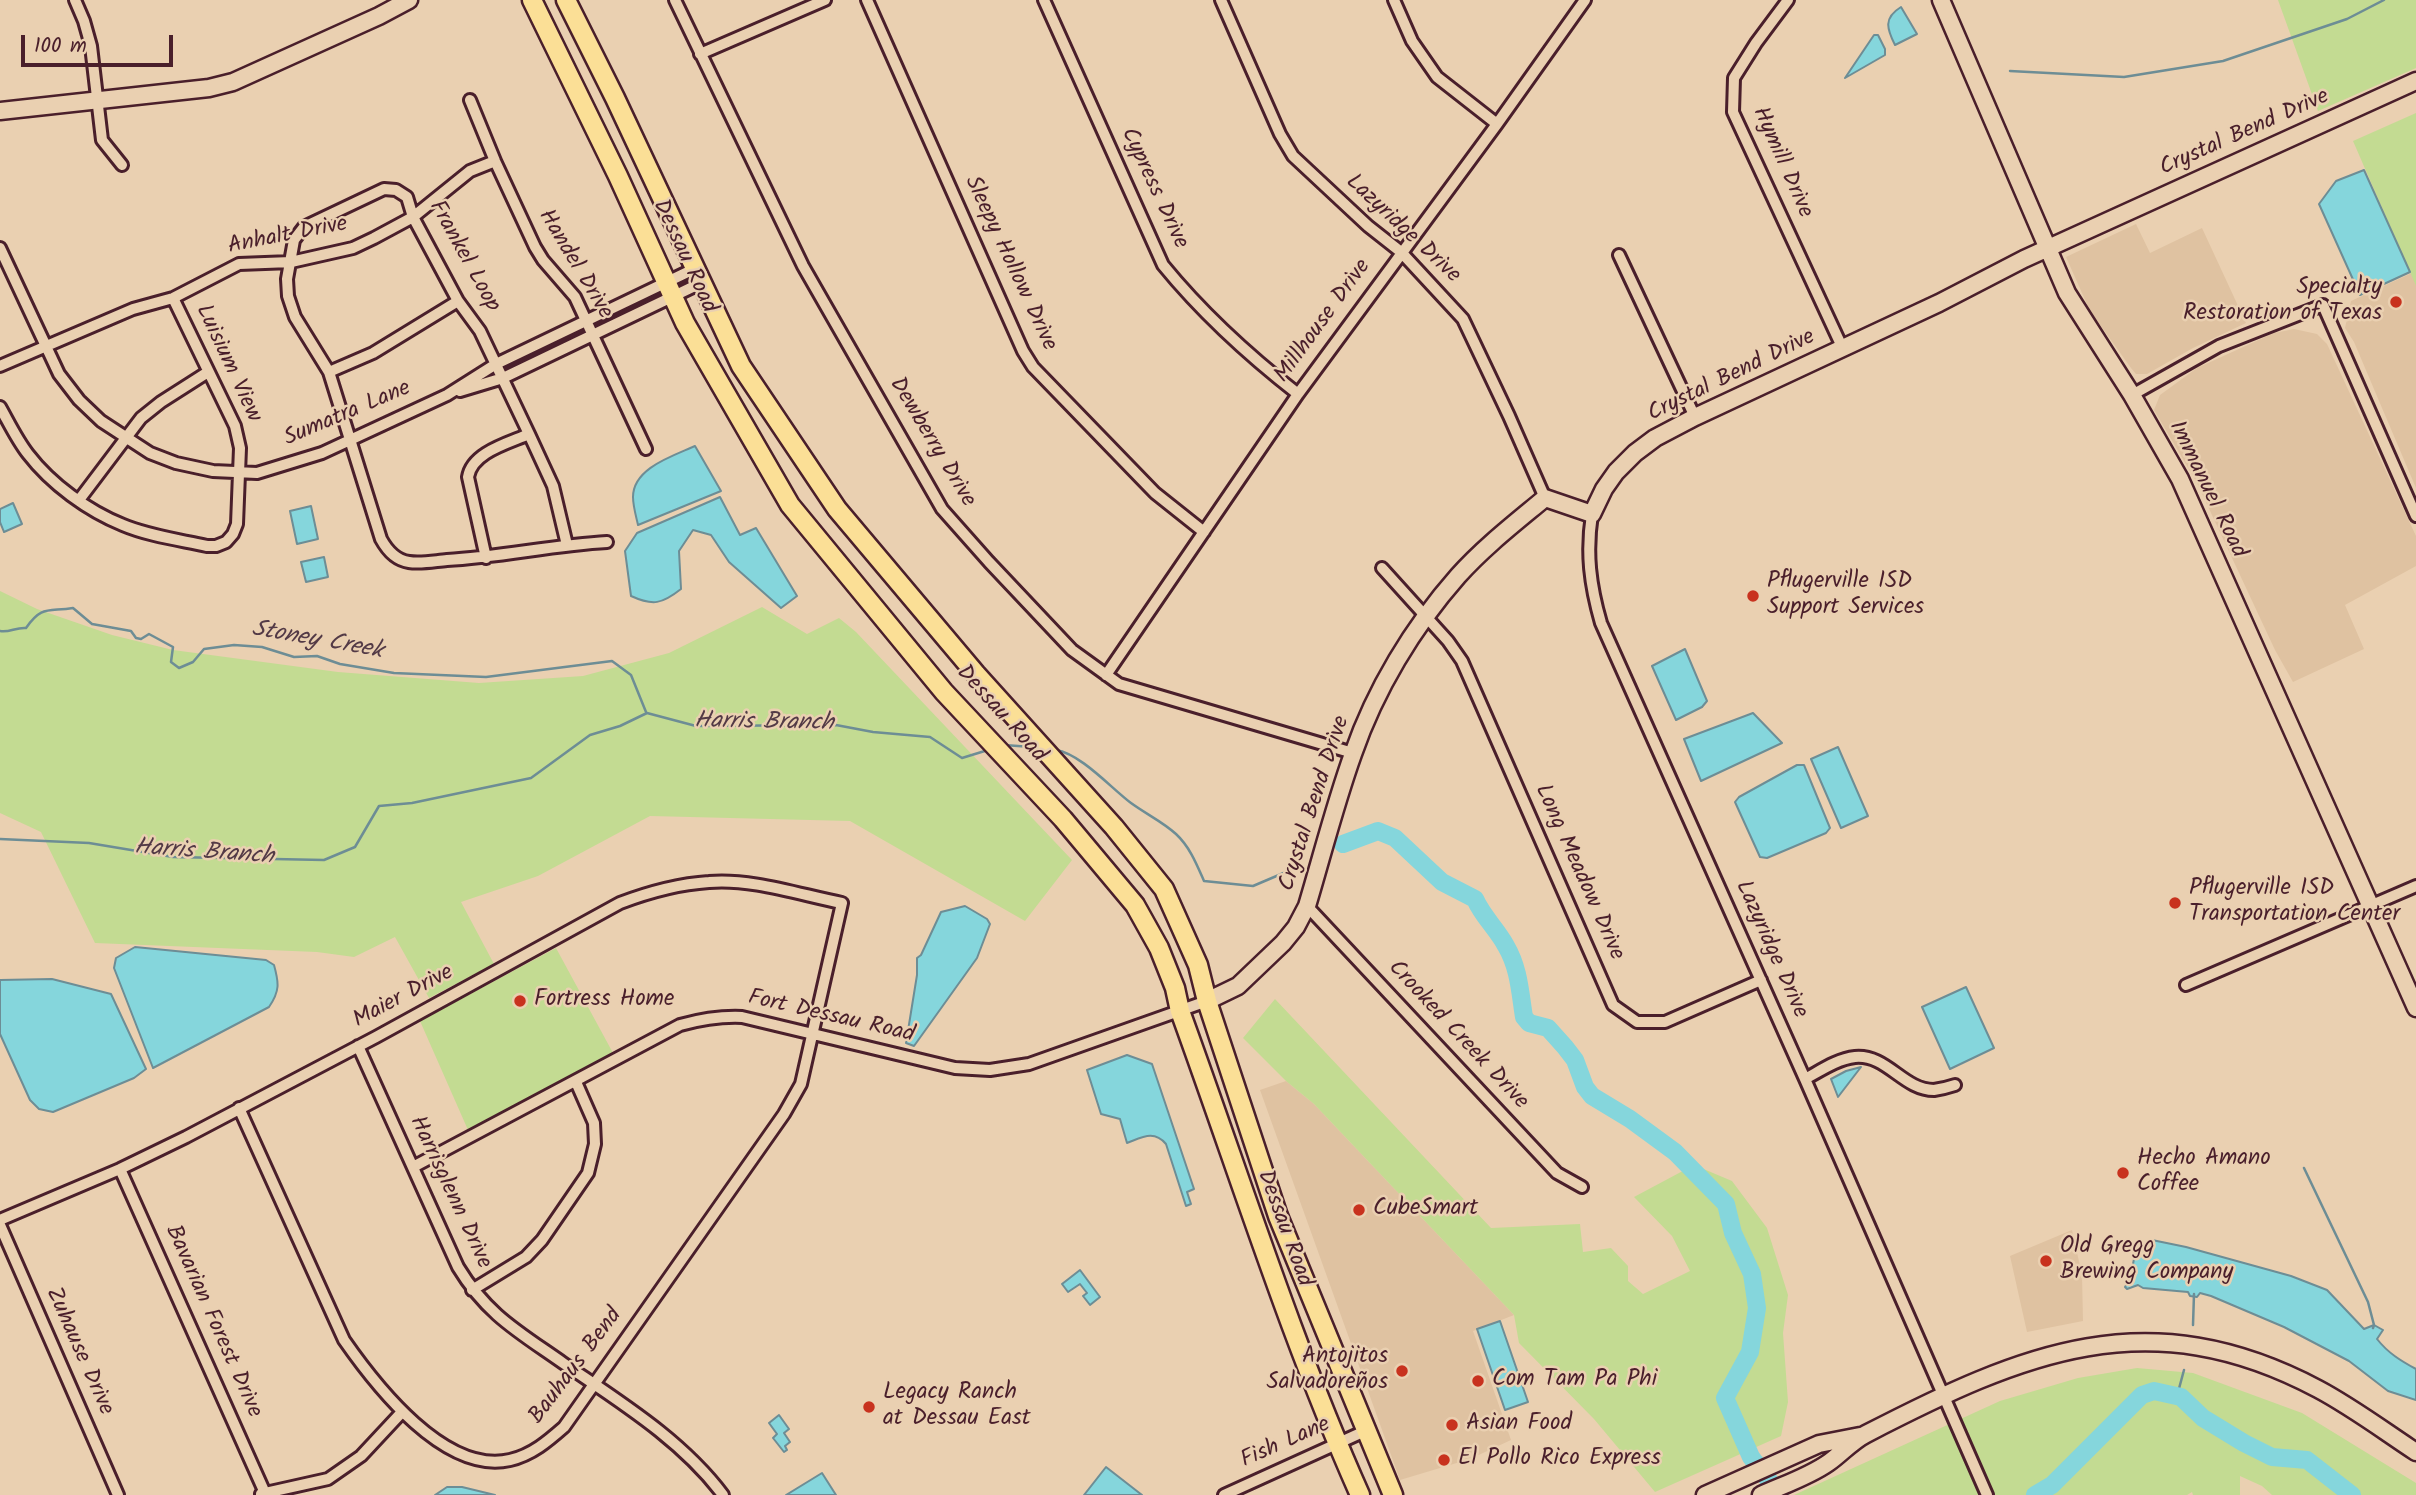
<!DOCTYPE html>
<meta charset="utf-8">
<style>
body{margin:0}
#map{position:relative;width:2416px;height:1495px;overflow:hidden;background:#ead0b1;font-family:Kalam,sans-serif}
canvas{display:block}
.scale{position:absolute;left:21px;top:35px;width:152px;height:32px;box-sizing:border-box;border:4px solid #4a1f2b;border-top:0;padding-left:9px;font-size:21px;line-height:24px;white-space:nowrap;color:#4a1f2b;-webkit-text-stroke:5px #ead0b1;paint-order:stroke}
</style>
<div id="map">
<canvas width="2416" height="1495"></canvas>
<div class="scale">100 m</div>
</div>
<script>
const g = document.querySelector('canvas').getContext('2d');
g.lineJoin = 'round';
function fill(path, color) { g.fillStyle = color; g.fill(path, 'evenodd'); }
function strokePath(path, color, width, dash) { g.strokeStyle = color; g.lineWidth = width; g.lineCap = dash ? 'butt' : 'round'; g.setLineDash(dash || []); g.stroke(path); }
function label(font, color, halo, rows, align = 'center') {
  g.font = font + ' Kalam,sans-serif'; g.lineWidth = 5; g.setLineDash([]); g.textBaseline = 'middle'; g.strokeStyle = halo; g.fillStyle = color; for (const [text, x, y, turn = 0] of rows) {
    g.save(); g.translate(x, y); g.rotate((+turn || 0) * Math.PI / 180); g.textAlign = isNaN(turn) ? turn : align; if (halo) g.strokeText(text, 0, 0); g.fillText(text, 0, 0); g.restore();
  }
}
fill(new Path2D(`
 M 2136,224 L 2150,253 L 2202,228 L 2246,323 L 2193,348 L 2147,374 L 2136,374 L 2131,368 L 2090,311 L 2066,257 Z
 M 2412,273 L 2416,283 L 2416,488 L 2354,342 L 2345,328 L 2351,301 Z
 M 2294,329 L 2317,334 L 2327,344 L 2416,536 L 2416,566 L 2345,605 L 2364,649 L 2293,682 L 2275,650 L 2197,483 L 2154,410 L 2160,395 L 2197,368 L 2274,333 Z
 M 1286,1081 L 1314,1104 L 1514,1315 L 1473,1331 L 1511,1440 L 1470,1459 L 1400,1480 L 1260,1090 Z
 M 2072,1230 L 2082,1275 L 2083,1321 L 2027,1332 L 2010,1256 Z`), '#dfc2a1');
fill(new Path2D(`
 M 2278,0 L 2416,0 L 2416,68 L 2318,111 Z
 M 2416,113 L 2416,286 L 2353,141 Z
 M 0,591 L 37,609 L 112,635 L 173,650 L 338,672 L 479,683 L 583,676 L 669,653 L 762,607 L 807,634 L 839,618 L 856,632 L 1072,860 L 1025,921 L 850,821 L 650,816 L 538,876 L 461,902 L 494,964 L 429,998 L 395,937 L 354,957 L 317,952 L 95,943 L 41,832 L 0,813 Z
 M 556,948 L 613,1053 L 468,1130 L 420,1021 Z
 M 1275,999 L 1491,1228 L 1580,1224 L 1583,1252 L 1611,1248 L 1628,1266 L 1628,1281 L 1643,1294 L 1690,1271 L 1672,1236 L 1634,1197 L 1694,1165 L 1732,1181 L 1767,1228 L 1788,1295 L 1783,1333 L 1788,1402 L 1781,1436 L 1655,1492 L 1594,1419 L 1519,1343 L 1514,1315 L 1314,1104 L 1286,1081 L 1243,1038 Z
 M 2137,1368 L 2193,1373 L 2302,1413 L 2416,1483 L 2416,1495 L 2272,1495 L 2262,1486 L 2240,1476 L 2240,1495 L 2193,1495 L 2192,1492 L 2187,1495 L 1794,1495 L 2000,1401 L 2078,1378 Z`), '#c3db92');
const water = new Path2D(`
 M 1901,7 L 1917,34 L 1895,45 C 1887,29 1883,18 1901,7 Z
 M 1874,35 L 1878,35 L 1885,49 L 1885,55 L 1845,78 Z
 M 2364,170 L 2410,272 L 2360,295 L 2319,204 L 2336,181 Z
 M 695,446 L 721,491 L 638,525 C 636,516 633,506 633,497 C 633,468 673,456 695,446 Z
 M 720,497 L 740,535 L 756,528 L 797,596 L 781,608 L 729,562 L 711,535 L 693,530 L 679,551 L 681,589 C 662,604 653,606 631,596 L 625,551 L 637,533 Z
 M 13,503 L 22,524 L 4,532 L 0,522 L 0,509 Z
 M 311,506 L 318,539 L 297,544 L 290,511 Z
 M 324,557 L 328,577 L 306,582 L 301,562 Z
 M 1685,649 L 1707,701 L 1702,707 L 1676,720 L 1652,666 Z
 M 1753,713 L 1782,743 L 1701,781 L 1684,739 Z
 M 1838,747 L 1868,816 L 1841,828 L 1811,759 Z
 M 1797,765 L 1804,765 L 1830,828 L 1826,833 L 1767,858 L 1760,857 L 1735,802 L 1739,797 Z
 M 965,906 L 987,919 L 990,924 L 977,958 L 914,1046 L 906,1043 L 917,975 L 917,958 L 921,955 L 941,912 Z
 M 135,947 L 266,960 L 274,965 C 279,983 280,991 269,1007 L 153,1068 L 114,968 L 116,958 Z
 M 52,979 L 111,994 L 146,1069 L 134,1078 L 53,1112 L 39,1109 L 30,1100 L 0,1034 L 0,980 Z
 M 1966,987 L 1994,1048 L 1950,1069 L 1922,1007 Z
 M 1127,1055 L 1152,1064 L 1194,1189 L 1187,1192 L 1191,1204 L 1186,1206 L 1166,1144 C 1154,1130 1143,1137 1127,1143 L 1120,1119 L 1101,1114 L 1087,1070 Z
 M 1861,1067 L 1838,1097 L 1831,1079 L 1846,1071 Z
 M 2152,1240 L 2186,1247 L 2291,1276 L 2327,1290 L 2364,1329 L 2374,1325 L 2383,1330 L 2377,1339 C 2388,1353 2401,1361 2416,1369 L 2416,1400 L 2388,1391 L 2349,1361 L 2284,1327 L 2211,1296 L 2200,1293 L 2197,1297 L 2190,1296 L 2188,1292 L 2143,1288 L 2138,1285 L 2127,1289 L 2125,1287 L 2130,1279 L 2135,1254 Z
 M 1080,1270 L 1100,1297 L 1090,1305 L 1083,1296 L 1087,1293 L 1080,1284 L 1068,1292 L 1062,1284 Z
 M 1500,1321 L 1528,1402 L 1505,1410 L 1477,1329 Z
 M 779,1415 L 789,1429 L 784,1433 L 790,1442 L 785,1446 L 787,1450 L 784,1452 L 773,1438 L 777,1434 L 769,1423 Z
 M 1106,1467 L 1142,1495 L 1084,1495 Z
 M 822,1473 L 836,1495 L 786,1495 Z
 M 447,1487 L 462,1487 L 495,1495 L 435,1495 Z`);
fill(water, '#85d6dc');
strokePath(water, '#6d8d95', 2);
strokePath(new Path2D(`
 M 2010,71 L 2124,77 L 2223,61 L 2347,19 L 2384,0
 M 0,631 C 9,633 16,627 26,628 C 42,605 48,612 73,608 L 92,624 L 131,631 L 136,638 L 141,639 L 149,634 L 173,647 L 171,662 L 179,668 L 193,662 L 204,649 L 234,645 L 262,647 L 294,657 L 317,656 L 340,664 L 394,673 L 486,677 L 612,661 L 631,675 L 646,712
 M 1004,745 L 1032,747
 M 1056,750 C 1081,754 1111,788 1131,803 C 1146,814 1163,822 1176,834 C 1190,847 1197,865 1204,881 L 1253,886 L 1300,866
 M 0,839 L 89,843 L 173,857 L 324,860 L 355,847 L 379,806 L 412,803 L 531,778 L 590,735 L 620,726 L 647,713 L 696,726 L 836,725 L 873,732 L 930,737 L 962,758 L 988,750
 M 2304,1168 L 2368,1302 L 2374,1325 L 2373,1328
 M 2193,1325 L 2194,1294
 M 2177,1396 L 2184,1370`), '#6d8d95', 2.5);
strokePath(new Path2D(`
 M 1343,844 L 1378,831 L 1395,838 L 1442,882 L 1475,899 C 1483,917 1497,929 1506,946 C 1519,968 1520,992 1524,1017 L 1529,1023 L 1548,1028 L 1565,1047 L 1575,1060 L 1585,1087 L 1592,1096 L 1630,1119 L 1675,1152 L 1726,1204 L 1733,1233 L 1752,1274 L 1757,1308 L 1750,1352 L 1725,1398 L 1751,1457 L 1780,1495
 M 2035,1495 L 2052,1485 L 2142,1395 L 2154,1391 L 2181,1397 L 2203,1418 L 2244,1443 L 2272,1457 L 2307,1460 L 2352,1495`), '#85d6dc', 18);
const street = new Path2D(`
 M 75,0 L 84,21 L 91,46 L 102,140 L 122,165
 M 675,0 L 803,266 L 942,509 L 989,562 L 1072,650 L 1119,684 L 1353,753
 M 867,0 L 1023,351 L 1033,367 L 1155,493 L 1204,532
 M 1044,0 L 1163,265 C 1203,314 1248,355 1298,394
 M 1221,0 L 1280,134 L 1293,156 L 1368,226 L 1401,252 L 1463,319 L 1509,416 L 1545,498
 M 1394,0 L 1412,41 L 1437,77 L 1497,124
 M 1788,0 L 1756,43 L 1734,78 L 1733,112 L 1843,349
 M 700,54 L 825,0
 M 470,100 L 495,161 L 535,247 L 543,260 L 575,297 L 646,449
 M 0,248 L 59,374 L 79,400 L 101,421 L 150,453 L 176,463 L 213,471 L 257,473 L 322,453 L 447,395 L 496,364 L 694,269
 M 1619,255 L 1695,417
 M 0,366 L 133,309 L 173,298 L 239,264 L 291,262 L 353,248 L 374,238 L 413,217 L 470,171 L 495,161
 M 329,372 L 373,353 L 458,301
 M 460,391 L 503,378 L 701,283
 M 2132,395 L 2219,346 L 2323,305 L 2416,516
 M 0,407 C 9,423 17,440 28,454 C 51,484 88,511 123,525 C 149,536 180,540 207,546 L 216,546 L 226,542 L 233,534 L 237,524 L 240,448 L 235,426 L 173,298
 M 79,500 L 141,418 L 161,402 L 208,372
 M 1592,514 C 1586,553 1590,585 1601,623 L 1805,1079 L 1987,1495
 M 567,545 L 553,486 L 529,434 L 480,331 L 458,301 L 413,217 L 407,197 L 396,190 L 384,189 L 304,227 L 294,240 L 287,279 L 288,296 L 295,317 L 329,372 L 381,539 C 387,550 395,560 409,562 C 421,564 435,561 447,560 C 501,557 553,545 607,542
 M 486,558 L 468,477 C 472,452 509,443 529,434
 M 1382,568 L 1448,641 L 1462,661 L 1613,1005 L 1637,1022 L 1665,1022 L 1761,980
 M 1106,675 L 1298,394 L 1497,124 L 1585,0
 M 1307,906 L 1557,1173 L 1582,1187
 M 2186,985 L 2416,886
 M 358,1046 L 458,1267 C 487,1315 519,1332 563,1363 C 620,1402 682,1440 723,1495
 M 1805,1079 C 1820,1071 1837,1059 1855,1057 C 1887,1054 1903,1090 1934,1090 C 1941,1089 1949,1087 1955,1085
 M 413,1167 L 680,1025 C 702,1019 720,1016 742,1017 L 955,1068 L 990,1070 L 1029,1064 L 1207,1001
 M 120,1169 L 265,1493
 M 0,1220 L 120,1169 L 186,1137 L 376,1037 L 620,903 C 649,892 678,884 709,882 C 750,878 801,895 842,903 L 801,1084 L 784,1114 L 564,1427 C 548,1441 532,1455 510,1460 C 445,1475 376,1386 344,1340 L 239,1108
 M 0,1225 L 118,1495
 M 472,1290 L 526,1257 L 542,1240 L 588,1173 L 595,1144 L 594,1123 L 576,1082
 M 261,1494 L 328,1479 L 361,1456 L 402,1412
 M 1224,1495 L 1365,1431`);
const secondary = new Path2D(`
 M 1941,0 L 2067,293 L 2132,395 L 2180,479 L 2416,1008
 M 0,111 L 209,88 L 233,82 L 379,16 L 409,0
 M 1207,1001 L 1238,986 L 1283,943 L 1296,927 L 1307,906 C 1322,856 1335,804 1353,754 C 1375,690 1413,627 1458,576 C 1484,547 1515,523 1545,498 L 1592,514 L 1604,489 L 1616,472 L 1635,453 L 1655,438 L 1695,417 L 1939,303 L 2024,259 L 2416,81
 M 1705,1495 L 1819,1444 L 1860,1436
 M 1761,1495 C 1783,1485 1808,1477 1828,1463 C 1841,1454 1852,1441 1866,1434 C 2023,1353 2148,1299 2318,1389 C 2352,1407 2384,1431 2416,1452`);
const primary = new Path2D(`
 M 532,0 L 618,176 L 685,323 L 790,505 L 944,692 L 1063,819 L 1135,905 L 1159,948 L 1175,988 L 1180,1011 C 1239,1173 1290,1338 1360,1495
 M 566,0 L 615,98 L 741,366 L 837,509 L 976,674 L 1114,827 L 1164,889 L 1198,965 L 1207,1001 L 1278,1216 L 1393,1495`);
strokePath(street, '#4a1f2b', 16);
strokePath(secondary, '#4a1f2b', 21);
strokePath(primary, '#4a1f2b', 23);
strokePath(street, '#ead0b1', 10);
strokePath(secondary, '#ead0b1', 16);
strokePath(primary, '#fbdf96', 18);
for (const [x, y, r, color] of [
 [2396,302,7,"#c8321e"],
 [1753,596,7,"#c8321e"],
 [2175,903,7,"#c8321e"],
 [520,1001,7,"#c8321e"],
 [2123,1173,7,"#c8321e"],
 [1359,1210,7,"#c8321e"],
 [2046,1261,7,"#c8321e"],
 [1402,1371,7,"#c8321e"],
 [1478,1381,7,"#c8321e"],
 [869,1407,7,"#c8321e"],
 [1452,1425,7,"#c8321e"],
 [1444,1460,7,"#c8321e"]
]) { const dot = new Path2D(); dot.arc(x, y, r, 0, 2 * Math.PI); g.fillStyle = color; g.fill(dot); strokePath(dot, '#ead0b1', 2.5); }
label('23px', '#4a1f2b', '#ead0b1', [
 ["Crystal Bend Drive",2245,134,-24],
 ["Hymill Drive",1781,163,66],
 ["Cypress Drive",1153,189,65],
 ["Lazyridge Drive",1402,230,43],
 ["Anhalt Drive",288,237,-11],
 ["Frankel Loop",463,257,61],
 ["Dessau Road",683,257,65],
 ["Sleepy Hollow Drive",1009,264,65],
 ["Handel Drive",574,265,59],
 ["Millhouse Drive",1324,322,-54],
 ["Luisium View",227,364,65],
 ["Crystal Bend Drive",1732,377,-26],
 ["Sumatra Lane",348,415,-23],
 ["Dewberry Drive",931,443,59],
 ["Immanuel Road",2206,490,64],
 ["Dessau Road",1000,715,48],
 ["Crystal Bend Drive",1316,804,-72],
 ["Long Meadow Drive",1578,873,66],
 ["Lazyridge Drive",1770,950,66],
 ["Maier Drive",404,998,-28],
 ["Fort Dessau Road",831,1018,13],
 ["Crooked Creek Drive",1457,1036,47],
 ["Harrisglenn Drive",449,1193,65],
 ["Dessau Road",1283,1229,70],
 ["Bavarian Forest Drive",212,1322,66],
 ["Zuhause Drive",78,1352,66],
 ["Bauhaus Bend",577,1367,-53],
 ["Fish Lane",1286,1444,-24]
]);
label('23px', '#4a1f2b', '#ead0b1', [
 ["Specialty",2382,289,"right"],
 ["Restoration of Texas",2382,315,"right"],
 ["Pflugerville ISD",1767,583],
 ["Support Services",1767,609],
 ["Pflugerville ISD",2189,890],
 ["Transportation Center",2189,916],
 ["Fortress Home",534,1001],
 ["Hecho Amano",2137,1160],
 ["Coffee",2137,1186],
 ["CubeSmart",1373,1210],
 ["Old Gregg",2060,1248],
 ["Brewing Company",2060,1274],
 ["Antojitos",1388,1358,"right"],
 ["Salvadoreños",1388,1384,"right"],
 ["Com Tam Pa Phi",1492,1381],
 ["Legacy Ranch",883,1394],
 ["at Dessau East",883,1420],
 ["Asian Food",1466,1425],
 ["El Pollo Rico Express",1458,1460]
], 'left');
label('italic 24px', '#533a46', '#ead0b1', [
 ["Stoney Creek",317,642,10],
 ["Harris Branch",764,724,1],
 ["Harris Branch",204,854,4]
]);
</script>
